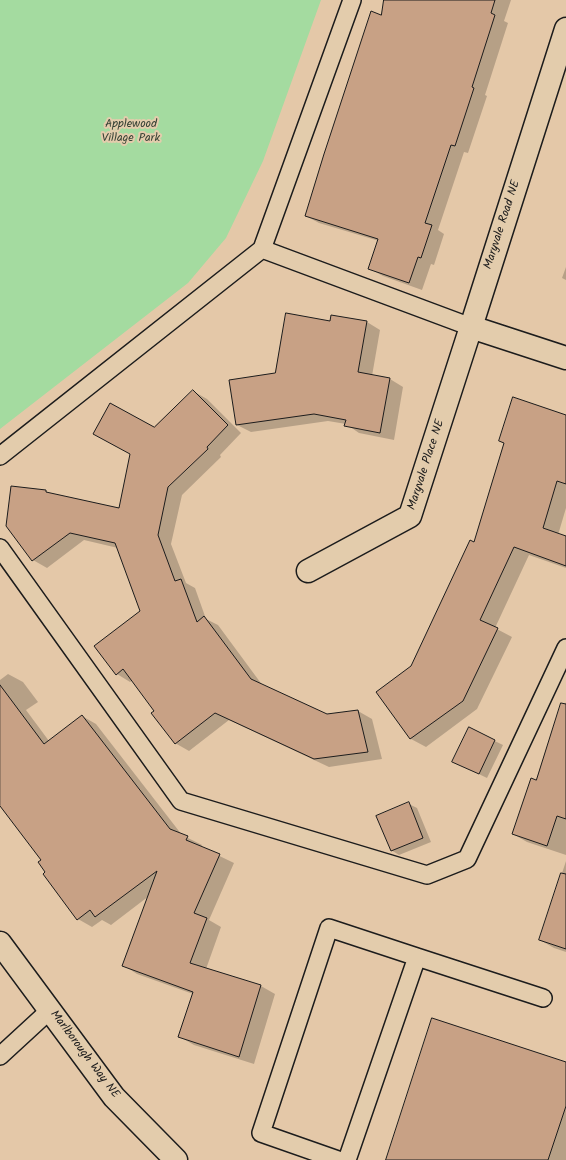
<!DOCTYPE html>
<style>
body{margin:0}
canvas{display:block;background:#e4c8a8}
</style>
<canvas width="566" height="1160"></canvas>
<script>
const g = document.querySelector('canvas').getContext('2d');
g.lineJoin = 'round';
function fill(path, color) { g.fillStyle = color; g.fill(path, 'evenodd'); }
function strokePath(path, color, width, dash) { g.strokeStyle = color; g.lineWidth = width; g.lineCap = dash ? 'butt' : 'round'; g.setLineDash(dash || []); g.stroke(path); }
function label(font, color, halo, rows, align = 'center') {
  g.font = font + ' Kalam,sans-serif'; g.lineWidth = 4; g.setLineDash([]); g.textBaseline = 'middle'; g.strokeStyle = halo; g.fillStyle = color; for (const [text, x, y, turn = 0] of rows) {
    g.save(); g.translate(x, y); g.rotate((+turn || 0) * Math.PI / 180); g.textAlign = isNaN(turn) ? turn : align; if (halo) g.strokeText(text, 0, 0); g.fillText(text, 0, 0); g.restore();
  }
}
fill(new Path2D(`
 M 0,0 L 321,0 L 263,161 L 226,238 L 188,283 L 0,429 Z`), '#a4dba0');
fill(new Path2D(`
 M 451,0 L 511,0 L 504,21 L 508,23 L 485,95 L 487,96 L 468,153 L 464,152 L 438,230 L 444,234 L 434,265 L 431,264 L 422,290 L 383,276 L 370,269 L 379,241 L 319,223 L 306,216 L 439,35 Z
 M 566,267 L 566,280 L 562,278 Z
 M 332,316 L 367,322 L 380,330 L 372,376 L 390,379 L 403,387 L 394,440 L 359,433 L 346,424 L 328,421 L 251,432 L 237,425 L 276,374 L 331,322 Z
 M 193,391 L 207,399 L 241,433 L 220,455 L 221,457 L 182,495 L 171,544 L 186,583 L 195,588 L 206,619 L 218,625 L 263,686 L 327,715 L 358,711 L 372,719 L 382,759 L 329,767 L 229,720 L 189,751 L 175,743 L 156,711 L 133,680 L 130,682 L 117,674 L 141,612 L 118,548 L 84,540 L 47,568 L 33,560 L 7,525 L 46,491 L 50,494 L 120,509 L 154,429 Z
 M 566,418 L 566,508 L 558,535 L 566,537 L 566,568 L 529,555 L 495,628 L 512,637 L 477,709 L 426,747 L 411,739 L 377,692 L 412,667 L 475,543 Z
 M 8,674 L 23,682 L 38,702 L 26,710 L 49,741 L 82,716 L 96,724 L 182,835 L 202,845 L 201,847 L 234,863 L 209,920 L 221,927 L 206,969 L 261,986 L 275,994 L 254,1064 L 194,1045 L 180,1037 L 193,994 L 137,974 L 123,965 L 149,896 L 111,925 L 102,920 L 92,927 L 78,919 L 46,872 L 42,860 L 0,805 L 0,680 Z
 M 566,702 L 566,855 L 527,842 L 513,834 L 537,781 Z
 M 470,729 L 503,745 L 487,778 L 462,766 Z
 M 409,804 L 417,808 L 431,842 L 399,855 L 391,850 Z
 M 566,861 L 566,952 L 554,948 L 540,940 Z
 M 566,1064 L 566,1160 L 387,1160 Z`), '#0003');
const building = new Path2D(`
 M 384,0 L 495,0 L 491,13 L 495,15 L 472,87 L 474,88 L 455,146 L 451,145 L 425,223 L 432,225 L 421,258 L 418,257 L 409,283 L 368,269 L 378,239 L 305,216 L 324,154 L 371,11 L 381,15 Z
 M 286,313 L 330,321 L 331,315 L 367,321 L 358,372 L 390,378 L 380,433 L 344,426 L 346,420 L 314,414 L 236,425 L 229,380 L 275,373 Z
 M 193,390 L 228,425 L 207,447 L 208,449 L 168,487 L 158,535 L 175,581 L 181,579 L 197,622 L 204,616 L 251,679 L 327,714 L 358,710 L 368,752 L 314,759 L 215,713 L 175,744 L 151,713 L 154,711 L 123,669 L 116,675 L 94,646 L 140,611 L 115,543 L 70,533 L 32,561 L 6,526 L 11,486 L 46,490 L 46,492 L 119,508 L 130,454 L 93,434 L 110,403 L 154,427 Z
 M 513,397 L 566,415 L 566,484 L 557,481 L 543,528 L 566,536 L 566,566 L 514,547 L 480,620 L 498,628 L 463,701 L 410,739 L 376,692 L 411,666 L 470,540 L 474,542 L 504,443 L 499,441 Z
 M 0,685 L 44,744 L 82,715 L 170,829 L 188,836 L 186,840 L 220,854 L 194,913 L 207,918 L 190,963 L 261,985 L 239,1057 L 178,1037 L 193,992 L 122,966 L 157,871 L 95,917 L 90,910 L 77,920 L 43,874 L 45,872 L 38,862 L 41,860 L 0,806 Z
 M 561,703 L 566,704 L 566,819 L 557,816 L 547,846 L 512,834 L 531,778 L 536,780 Z
 M 469,727 L 495,740 L 479,774 L 452,762 Z
 M 409,802 L 423,838 L 391,851 L 376,816 Z
 M 561,873 L 566,874 L 566,949 L 539,940 Z
 M 432,1018 L 566,1062 L 566,1106 L 548,1160 L 386,1160 Z`);
fill(building, '#c8a185');
strokePath(building, '#1c1c1c', 1);
const lane = new Path2D(`
 M 262,249 L 471,327
 M 0,456 L 262,249 L 352,0
 M 0,548 L 181,801 L 427,875 L 467,859 L 566,648
 M 417,957 L 543,998
 M 0,1056 L 50,1010
 M 338,1160 L 261,1133 L 329,928 L 417,957 L 347,1160`);
const street = new Path2D(`
 M 566,29 L 471,327 L 566,358
 M 308,571 L 410,516 L 471,327`);
const secondary = new Path2D(`
 M 0,943 L 114,1097 L 176,1160`);
strokePath(lane, '#1c1c1c', 20);
strokePath(street, '#1c1c1c', 25);
strokePath(secondary, '#1c1c1c', 25);
strokePath(lane, '#e3ccac', 17);
strokePath(street, '#e3ccac', 22);
strokePath(secondary, '#e3ccac', 22);
label('12px', '#374236', '#e3ccac', [
 ["Applewood",131,125],
 ["Village Park",131,139]
]);
label('12px', '#1c1c1c', '#e3ccac', [
 ["Maryvale Road NE",503,225,-72],
 ["Maryvale Place NE",427,465,-72],
 ["Marlborough Way NE",84,1055,53]
]);
</script>
